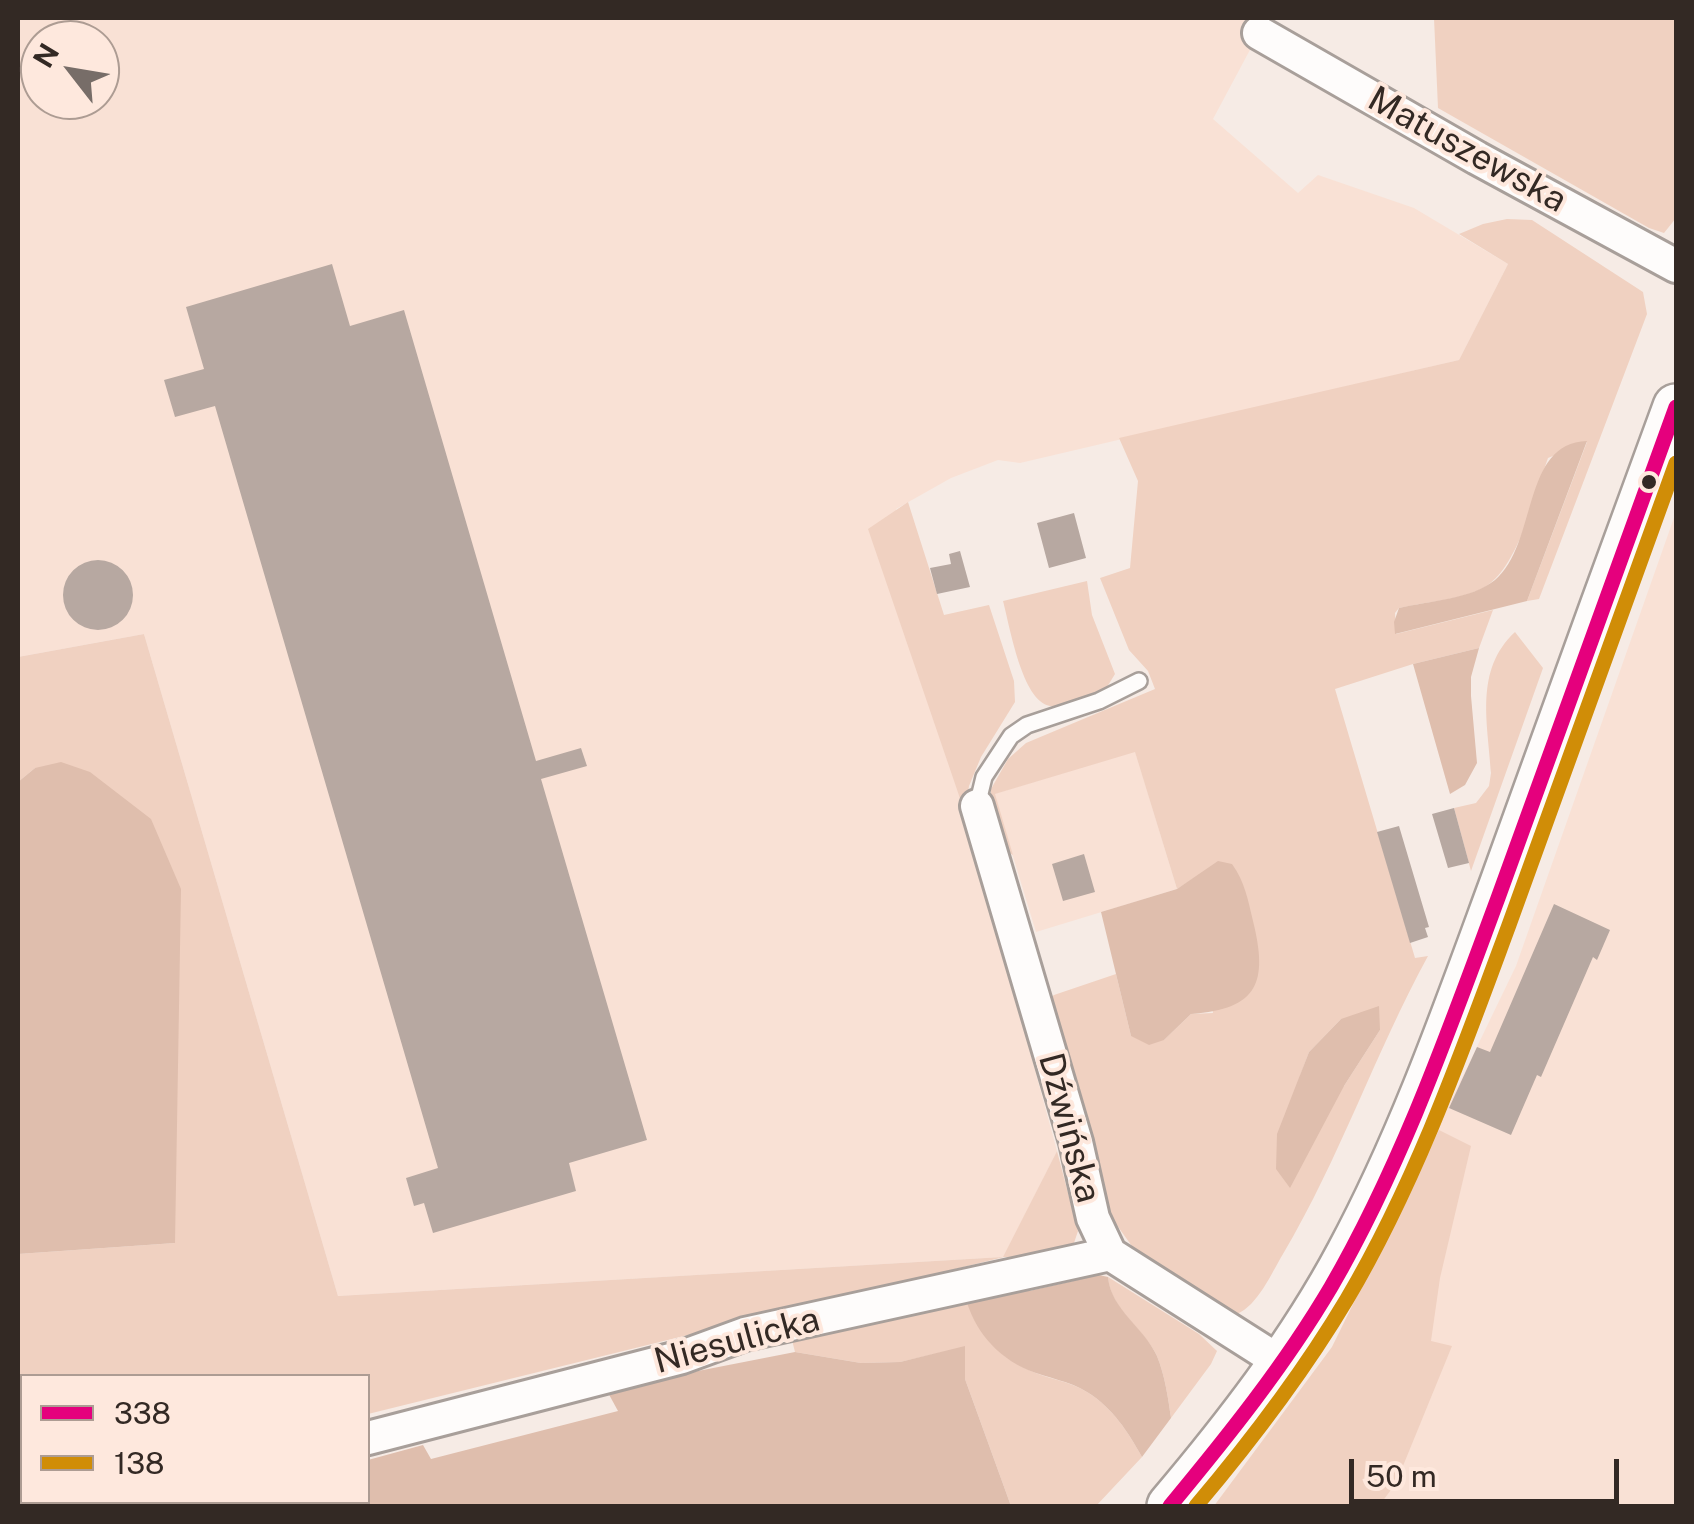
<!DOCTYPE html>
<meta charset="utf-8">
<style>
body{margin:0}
#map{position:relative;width:1694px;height:1524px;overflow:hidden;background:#f6ebe5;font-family:"Public Sans",sans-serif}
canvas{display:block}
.frame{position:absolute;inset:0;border:20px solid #332924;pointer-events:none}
.legend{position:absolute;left:20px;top:1374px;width:350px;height:130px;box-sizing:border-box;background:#fee8dd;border:2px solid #ad9c93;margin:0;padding:12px 18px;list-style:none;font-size:30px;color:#332924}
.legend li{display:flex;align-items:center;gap:20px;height:50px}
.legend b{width:50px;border:2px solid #ad9c93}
.north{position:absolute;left:20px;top:20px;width:100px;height:100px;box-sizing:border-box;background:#fee8dd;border:2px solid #ad9c93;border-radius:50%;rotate:301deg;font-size:28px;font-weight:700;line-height:40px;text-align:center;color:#332924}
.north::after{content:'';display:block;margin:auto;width:35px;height:45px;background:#776d68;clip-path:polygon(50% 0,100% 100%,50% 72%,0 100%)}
.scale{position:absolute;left:1349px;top:1459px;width:270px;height:45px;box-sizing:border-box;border:5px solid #332924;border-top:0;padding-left:12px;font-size:30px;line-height:35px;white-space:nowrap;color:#332924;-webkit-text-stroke:8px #fee8dd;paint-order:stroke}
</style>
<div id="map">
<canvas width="1694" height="1524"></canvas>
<div class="frame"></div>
<ul class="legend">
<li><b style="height:12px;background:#e5007d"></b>338</li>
<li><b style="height:12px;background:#d08d07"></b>138</li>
</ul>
<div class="north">N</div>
<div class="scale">50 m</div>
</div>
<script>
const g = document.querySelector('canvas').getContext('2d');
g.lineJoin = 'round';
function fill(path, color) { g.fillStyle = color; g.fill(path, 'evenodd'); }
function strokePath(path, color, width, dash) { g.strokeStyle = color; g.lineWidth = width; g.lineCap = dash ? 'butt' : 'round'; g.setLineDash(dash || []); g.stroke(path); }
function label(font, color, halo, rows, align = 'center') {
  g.font = font + ' "Public Sans",sans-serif'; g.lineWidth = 8; g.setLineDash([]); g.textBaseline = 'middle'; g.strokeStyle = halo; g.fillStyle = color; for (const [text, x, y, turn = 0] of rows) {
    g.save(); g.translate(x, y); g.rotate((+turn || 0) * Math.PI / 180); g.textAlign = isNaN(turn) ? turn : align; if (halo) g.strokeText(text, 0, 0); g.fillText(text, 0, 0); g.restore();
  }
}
fill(new Path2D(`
 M 18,18 L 1267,18 L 1213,119 L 1298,193 L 1318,175 L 1414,208 L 1508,264 L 1459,360 L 1020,463 L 998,460 L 951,478 L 896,509 L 965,813 L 1057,1151 L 1004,1257 L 338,1296 L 144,634 L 18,657 ZM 40,40 L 100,40 L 100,100 L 40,100 Z
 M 1676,512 L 1676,1506 L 1214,1506 L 1332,1347 L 1516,966 Z
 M 1135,751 L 1177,889 L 1036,932 L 994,794 Z`), '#f9e1d5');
fill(new Path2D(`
 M 1434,18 L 1676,18 L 1676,218 L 1664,233 L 1649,228 L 1438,108 Z
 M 1507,219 L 1532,220 L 1643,292 L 1647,314 L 1539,599 L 1527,601 L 1587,442 L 1548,458 C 1535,494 1518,570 1483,588 C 1460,600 1425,602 1399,608 L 1395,613 L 1396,634 L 1493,610 L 1479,648 L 1413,664 L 1335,689 L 1415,958 L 1428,956 C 1375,1053 1340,1158 1283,1254 C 1271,1274 1258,1305 1237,1314 L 1134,1249 L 1101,1203 L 1046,1001 L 1054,995 L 1116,974 L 1131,1036 L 1164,1040 L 1191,1014 L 1213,1013 L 1196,877 L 1177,889 L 1135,752 L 995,794 L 1013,855 L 1002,849 L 991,814 L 991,789 L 1008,759 L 1026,743 L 1155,689 L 1148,671 L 1129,650 L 1100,578 L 1130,568 L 1138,481 L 1119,438 L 1459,360 L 1508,264 L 1459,234 L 1483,224 ZM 1341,1019 L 1380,1030 L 1344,1086 L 1300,1076 L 1309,1052 Z
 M 908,502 L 944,615 L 989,605 L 1014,681 L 1015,702 L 981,757 L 969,786 L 965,813 L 868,529 Z
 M 1087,581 L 1092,615 L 1115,674 L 1104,692 C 1089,697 1067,709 1050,706 C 1022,701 1010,627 1003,601 Z
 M 1515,632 L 1543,668 L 1471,871 L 1454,808 L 1476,803 L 1489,786 L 1491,773 C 1488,723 1474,670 1515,632 Z
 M 144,634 L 338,1296 L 1003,1257 L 1057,1151 L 1078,1231 L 1073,1246 L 1038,1259 L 1004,1257 L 368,1414 L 368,1376 L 22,1376 L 22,1499 L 18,1500 L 18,1254 L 175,1243 L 35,768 L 18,782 L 18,657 Z
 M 1439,1130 L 1471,1146 L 1440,1278 L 1431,1341 L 1452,1346 L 1396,1483 L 1379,1506 L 1214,1506 L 1332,1347 Z
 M 1108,1277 L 1199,1334 L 1217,1351 L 1211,1364 L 1171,1418 C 1168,1397 1165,1376 1157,1356 C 1144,1328 1110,1310 1108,1277 Z
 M 965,1296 C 977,1330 994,1354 1029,1370 C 1047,1379 1070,1381 1087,1392 C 1113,1408 1128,1432 1142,1457 L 1096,1506 L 1011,1506 L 965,1379 L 965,1347 L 900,1362 L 861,1363 L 795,1352 L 791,1336 Z`), '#f0d1c1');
fill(new Path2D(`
 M 1587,441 L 1527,601 L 1395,634 L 1394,622 L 1399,608 C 1429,601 1472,599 1495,580 C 1538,544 1521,443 1587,441 Z
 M 1479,648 L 1471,677 L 1471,696 L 1477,763 L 1465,785 L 1450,794 L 1413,664 Z
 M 61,762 L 90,772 L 151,819 L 181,889 L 175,1243 L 18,1254 L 18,782 L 35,768 Z
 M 1218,861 L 1232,864 C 1245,882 1248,900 1253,921 C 1268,982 1259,1009 1191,1014 L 1164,1040 L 1149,1045 L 1131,1036 L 1101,912 L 1177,889 Z
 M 1379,1006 L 1380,1030 L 1344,1086 L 1290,1188 L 1276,1169 L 1277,1134 L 1309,1052 L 1341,1019 Z
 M 1099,1275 L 1108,1277 C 1111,1310 1144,1327 1157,1356 C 1165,1376 1168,1397 1171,1418 L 1142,1457 C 1128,1432 1113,1408 1087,1392 C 1070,1381 1047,1378 1028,1370 C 996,1356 974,1330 965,1296 L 998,1288 L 1029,1291 Z
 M 965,1346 L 965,1379 L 1011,1506 L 291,1506 L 289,1502 L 368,1502 L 368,1460 L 423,1445 L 431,1459 L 618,1411 L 606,1389 L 795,1352 L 861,1363 L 900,1362 Z`), '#dfbead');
fill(new Path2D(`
 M 332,264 L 350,326 L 404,310 L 536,761 L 581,748 L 587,766 L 541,779 L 647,1140 L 569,1163 L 576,1191 L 433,1233 L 424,1203 L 414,1206 L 406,1178 L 438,1168 L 215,406 L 175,417 L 164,380 L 204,369 L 186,307 Z
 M 1074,513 L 1086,558 L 1049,568 L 1037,523 Z
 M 960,551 L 970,587 L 937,594 L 930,568 L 951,564 L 949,554 Z
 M63 595a35 35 0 1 1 70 0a35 35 0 1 1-70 0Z
 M 1454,808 L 1469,863 L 1448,868 L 1432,814 Z
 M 1399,826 L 1429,927 L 1425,928 L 1428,937 L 1410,943 L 1377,832 Z
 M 1084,854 L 1095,892 L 1063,901 L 1052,864 Z
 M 1554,904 L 1610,930 L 1597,960 L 1593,957 L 1541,1077 L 1537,1075 L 1511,1135 L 1449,1108 L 1477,1047 L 1490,1052 Z`), '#b7a8a1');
const service = new Path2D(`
 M 977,806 L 984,777 L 1011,736 L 1027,725 L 1099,701 L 1139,681`);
const minor = new Path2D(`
 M 1259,33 L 1477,158 L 1676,266
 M 977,806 L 1076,1142 L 1093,1218 L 1110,1254 L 1280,1362
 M 368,1438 L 682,1357 L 745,1334 L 1110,1254
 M 275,1502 L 277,1506
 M 100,1506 L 120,1502`);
const secondary = new Path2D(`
 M 1170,1506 C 1236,1428 1301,1344 1349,1254 C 1412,1137 1457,1008 1503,883 C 1561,725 1617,565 1676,407`);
strokePath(service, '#a89f9a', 20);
strokePath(minor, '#a89f9a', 38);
strokePath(secondary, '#a89f9a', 50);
strokePath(service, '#fefcfb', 15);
strokePath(minor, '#fefcfb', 32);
strokePath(secondary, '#fefcfb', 45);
strokePath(new Path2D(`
 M 1170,1506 C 1228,1436 1285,1365 1331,1287 C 1402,1164 1449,1030 1498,898 C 1558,734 1616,570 1676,407`), '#e5007d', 15);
strokePath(new Path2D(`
 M 1196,1506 C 1251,1441 1303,1373 1347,1299 C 1416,1182 1462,1052 1509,925 C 1565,771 1620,617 1676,463`), '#d08d07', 15);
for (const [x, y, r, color] of [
 [1649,482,9,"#332924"]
]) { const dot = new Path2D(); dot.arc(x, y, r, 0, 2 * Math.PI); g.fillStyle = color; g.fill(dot); strokePath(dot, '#fee8dd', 4); }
label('35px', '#332924', '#fee8dd', [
 ["Matuszewska",1467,150,29],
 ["Dźwińska",1069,1128,75],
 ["Niesulicka",737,1341,-15]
]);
</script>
